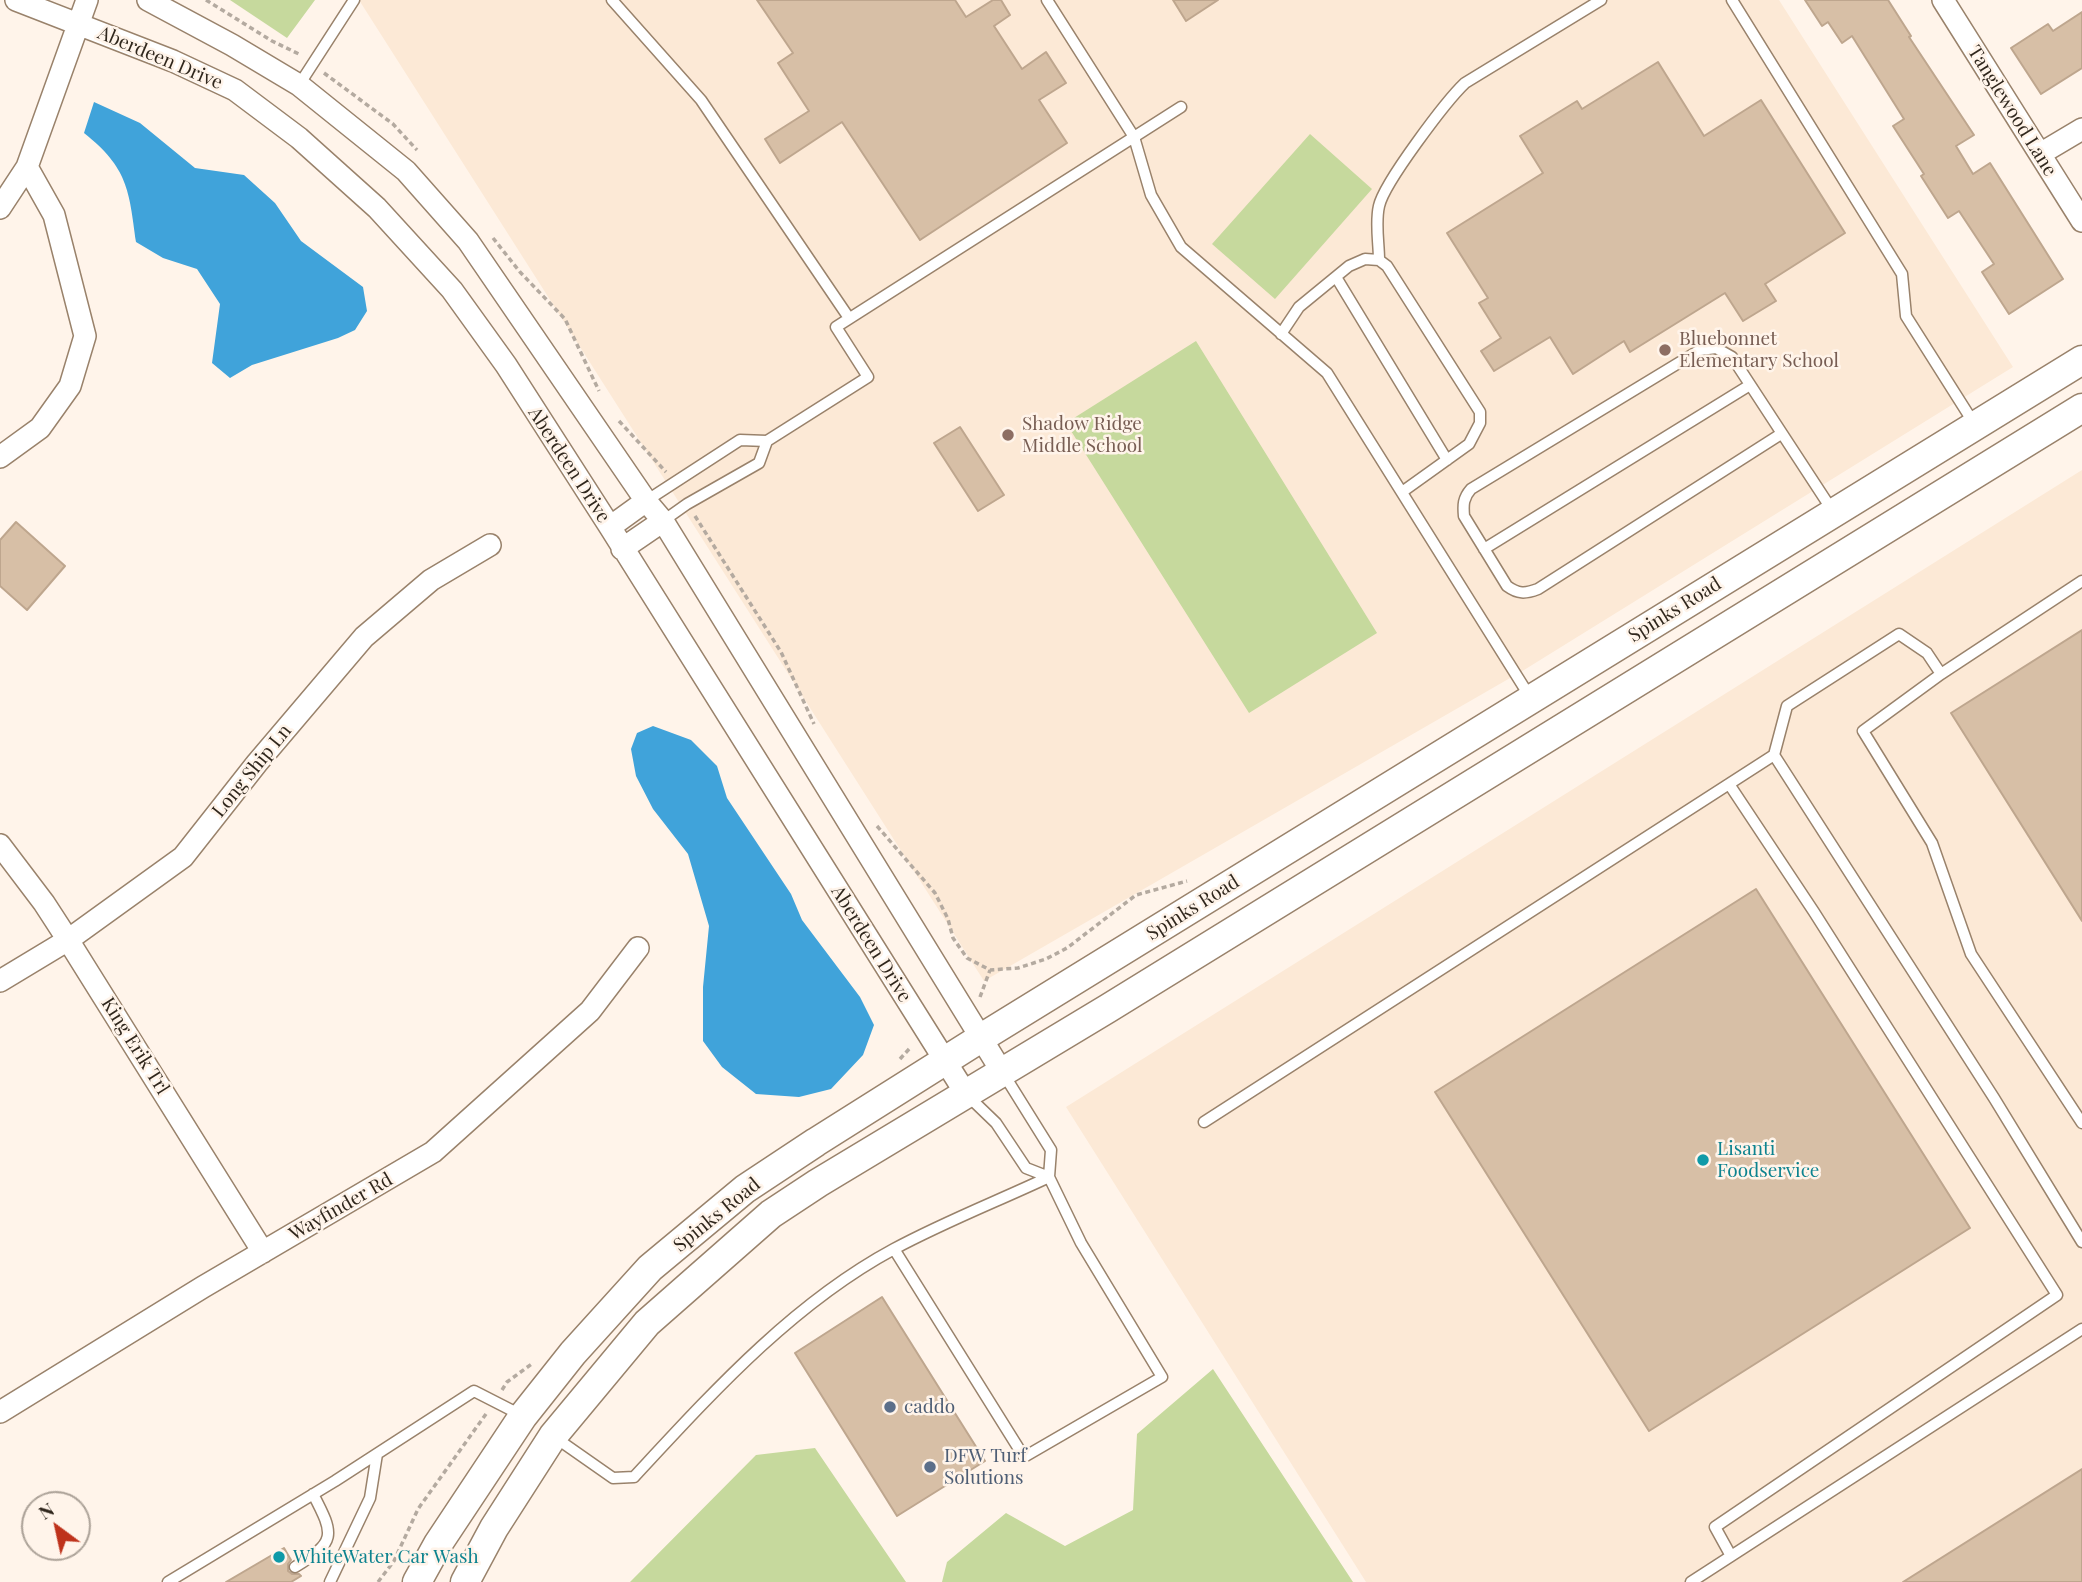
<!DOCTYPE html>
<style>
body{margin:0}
#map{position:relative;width:2082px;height:1582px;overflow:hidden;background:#fff4ea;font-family:"Playfair Display",serif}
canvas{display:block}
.north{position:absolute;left:21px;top:1491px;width:70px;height:70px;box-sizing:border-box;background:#fff4ea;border:2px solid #aca298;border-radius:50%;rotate:327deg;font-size:19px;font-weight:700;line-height:28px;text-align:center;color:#30271d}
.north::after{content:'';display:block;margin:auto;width:24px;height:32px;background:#be321b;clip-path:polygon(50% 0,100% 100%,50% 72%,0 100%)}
</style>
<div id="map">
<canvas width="2082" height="1582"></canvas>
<div class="north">N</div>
</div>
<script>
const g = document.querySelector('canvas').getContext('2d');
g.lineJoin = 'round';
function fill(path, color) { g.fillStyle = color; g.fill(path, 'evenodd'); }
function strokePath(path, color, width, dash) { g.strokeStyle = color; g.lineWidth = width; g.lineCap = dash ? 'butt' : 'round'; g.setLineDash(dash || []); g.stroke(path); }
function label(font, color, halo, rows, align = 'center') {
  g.font = font + ' "Playfair Display",serif'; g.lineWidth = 5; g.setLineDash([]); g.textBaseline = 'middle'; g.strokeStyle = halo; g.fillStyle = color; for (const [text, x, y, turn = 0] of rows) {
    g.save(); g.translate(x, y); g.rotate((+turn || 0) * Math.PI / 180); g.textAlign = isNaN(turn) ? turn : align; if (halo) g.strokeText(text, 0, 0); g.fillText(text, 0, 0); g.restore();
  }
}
fill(new Path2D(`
 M 359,0 L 1779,0 L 2013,367 L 1524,670 L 984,981 Z
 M 2082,470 L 2082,1582 L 1366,1582 L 1066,1107 Z`), '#fce9d6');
fill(new Path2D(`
 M 230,0 L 315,0 L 287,38 Z
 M 1310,134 L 1372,189 L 1275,299 L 1212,244 Z
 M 1196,341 L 1377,633 L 1249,713 L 1066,423 Z
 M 1213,1369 L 1353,1582 L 942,1582 L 947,1562 L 1006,1513 L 1065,1546 L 1133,1510 L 1137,1434 Z
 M 815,1448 L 906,1582 L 630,1582 L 756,1455 Z`), '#c6d99d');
fill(new Path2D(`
 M 94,102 L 140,123 L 195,168 L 244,175 L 275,203 L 301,241 L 363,287 L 367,311 L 355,330 L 338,338 L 252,365 L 230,378 L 212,363 L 220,304 L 197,269 L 163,258 L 136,242 C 129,190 128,168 84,133 Z
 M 653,726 L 691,740 L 717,766 L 727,798 L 791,894 L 802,920 L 860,997 L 874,1025 L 863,1055 L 831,1089 L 799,1097 L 756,1094 L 722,1067 L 703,1041 L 703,987 L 709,926 L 688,854 L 653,809 L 636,776 L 631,749 L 637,733 Z`), '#40a3da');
const building = new Path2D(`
 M 757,0 L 955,0 L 966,17 L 993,0 L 1001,0 L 1010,15 L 994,26 L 1022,69 L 1046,52 L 1066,83 L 1039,100 L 1067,143 L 920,240 L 842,122 L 780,163 L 765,139 L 809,111 L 778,63 L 793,53 Z
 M 1173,0 L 1218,0 L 1186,21 Z
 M 1805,0 L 1888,0 L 1911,36 L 1909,37 L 1974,135 L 1956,146 L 1973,174 L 1990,163 L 2063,279 L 2009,314 L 1982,272 L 1994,264 L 1959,211 L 1948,218 L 1921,176 L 1924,174 L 1893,126 L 1904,119 L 1852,36 L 1842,43 L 1828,22 L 1822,26 Z
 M 2082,12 L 2082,68 L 2041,94 L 2011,48 L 2048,24 L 2053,31 Z
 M 1658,62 L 1704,136 L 1761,100 L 1845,233 L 1765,284 L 1776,301 L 1743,321 L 1725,293 L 1630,352 L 1624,341 L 1573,374 L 1550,337 L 1494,371 L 1481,351 L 1501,338 L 1479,303 L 1488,298 L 1447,233 L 1543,173 L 1520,136 L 1577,101 L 1582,109 Z
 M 960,427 L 1004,495 L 978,511 L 934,443 Z
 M 16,522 L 65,566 L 27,610 L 0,586 L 0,540 Z
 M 2082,630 L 2082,921 L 1951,713 Z
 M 1756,889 L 1970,1228 L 1649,1431 L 1435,1092 Z
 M 882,1297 L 985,1461 L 897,1516 L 795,1353 Z
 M 2082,1469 L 2082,1582 L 1903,1582 Z
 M 284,1548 L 291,1560 L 288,1564 L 288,1571 L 292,1574 L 299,1574 L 301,1576 L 291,1582 L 226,1582 Z`);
fill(building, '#d7bfa6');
strokePath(building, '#bea68e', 2);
const service = new Path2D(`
 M 612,0 L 701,100 L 849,318
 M 1047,0 L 1134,137 L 1151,195 L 1181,247 L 1327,373 L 1530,697
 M 1732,0 L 1902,274 L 1906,316 L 1975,425
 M 299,85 L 354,0
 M 1379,260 C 1379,243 1375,223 1379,206 C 1384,183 1446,101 1465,83 L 1601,0
 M 1336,277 L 1447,460
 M 1281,334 L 1299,307 L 1349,266 L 1365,259 L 1379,260 L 1387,266 L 1480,412 L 1480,423 L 1469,444 L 1402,492
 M 1781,434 L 1538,589 C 1525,594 1518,594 1507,586 L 1464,516 C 1463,505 1463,498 1471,489 L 1700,350 L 1716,348 L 1732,357 L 1834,513
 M 646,501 L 740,440 L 767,441 L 868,377 L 836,327 L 1181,107
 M 663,521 L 687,504 L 759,463 L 767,441
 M 1484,549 L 1750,385
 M 1941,674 L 2082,581
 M 1774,755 L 1787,706 L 1899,634 L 1927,653 L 1941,674 L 1863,731 L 1932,843 L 1971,954 L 2082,1123
 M 1729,784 L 1814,912 L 2057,1295 L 1715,1527 L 1731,1556
 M 968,1096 L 996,1123 L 1026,1168 L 1049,1177
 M 1204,1122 L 1774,755 L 1994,1098 L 2082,1242
 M 894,1249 L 1024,1457 L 1162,1377 L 1081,1243 L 1049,1177 L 1051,1150 L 1003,1073
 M 553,1436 L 613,1478 L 634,1477 C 712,1393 792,1304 894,1249 C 944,1222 998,1201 1049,1177
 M 295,1567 C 336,1542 335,1536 313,1494
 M 168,1582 L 335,1481 L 474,1391 L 521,1415
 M 330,1582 L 370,1498 L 377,1454
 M 1691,1582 L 2082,1329`);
const minor = new Path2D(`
 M 16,0 L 173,61 L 235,90 L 299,138 L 377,208 L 452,290 L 506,365 L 610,527 L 966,1094
 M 148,0 L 232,45 L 299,85 L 406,171 L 468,241 L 646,501 L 663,521 L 1002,1072
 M 1943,0 L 2082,221
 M 2040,154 L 2082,129
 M 0,208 L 27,167 L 87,0
 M 0,457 L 40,428 L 70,386 L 85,336 L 54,215 L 27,167
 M 610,527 L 646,501
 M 622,549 L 663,521
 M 0,845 L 44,903 L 68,940 L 263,1252
 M 0,981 L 68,940 L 183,857 L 257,763 L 364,637 L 431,580 L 490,545
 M 0,1412 L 203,1287 L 433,1152 L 590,1011 L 638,948`);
const secondary = new Path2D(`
 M 417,1582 L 438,1544 L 523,1416 L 573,1353 L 650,1268 L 745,1189 L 816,1142 L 981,1038 L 2082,360
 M 465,1582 L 494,1528 L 553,1436 L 647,1323 L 771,1214 L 818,1183 L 1107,1009 L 2082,408`);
strokePath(service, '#99826b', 13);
strokePath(minor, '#99826b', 24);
strokePath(secondary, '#99826b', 31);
strokePath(new Path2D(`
 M 206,0 L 272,41 L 301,55
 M 324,73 L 393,124 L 417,150
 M 493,238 L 520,272 L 565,319 L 599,391
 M 619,421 L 666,472
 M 695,516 L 781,652 L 814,724
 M 877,826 L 935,893 L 948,919 L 953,938 L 967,958 L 990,970 L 1018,968 L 1046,959 L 1067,948 L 1136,895 L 1187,881
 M 980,997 L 990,970
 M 900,1059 L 910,1048
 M 502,1390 L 507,1382 L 533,1363
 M 378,1582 L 394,1561 L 418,1509 L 486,1414`), '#b4aaa0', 3.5, [5, 3.5]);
strokePath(service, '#fff', 10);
strokePath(minor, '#fff', 21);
strokePath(secondary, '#fff', 28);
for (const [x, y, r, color] of [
 [1665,350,7,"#8d6e63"],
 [1008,435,7,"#8d6e63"],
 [1703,1160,7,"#0f9aa8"],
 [890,1407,7,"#5c6f8a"],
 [930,1467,7,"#5c6f8a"],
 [279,1557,7,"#0f9aa8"]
]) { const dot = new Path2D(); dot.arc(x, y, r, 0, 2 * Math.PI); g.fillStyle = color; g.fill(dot); strokePath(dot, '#fff4ea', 2.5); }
label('19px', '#30271d', '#fff4ea', [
 ["Aberdeen Drive",160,58,23],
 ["Tanglewood Lane",2012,111,58],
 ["Aberdeen Drive",569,465,57],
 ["Spinks Road",1675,610,-32],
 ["Long Ship Ln",252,771,-51],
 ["Spinks Road",1193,908,-32],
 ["Aberdeen Drive",871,944,58],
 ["King Erik Trl",135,1046,58],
 ["Wayfinder Rd",341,1207,-30],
 ["Spinks Road",717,1215,-39]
]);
label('19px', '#785e54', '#fff4ea', [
 ["Bluebonnet",1679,339],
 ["Elementary School",1679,361],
 ["Shadow Ridge",1022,424],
 ["Middle School",1022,446]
], 'left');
label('19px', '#0d838f', '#fff4ea', [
 ["Lisanti",1717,1149],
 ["Foodservice",1717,1171],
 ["WhiteWater Car Wash",293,1557]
], 'left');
label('19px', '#4e5e75', '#fff4ea', [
 ["caddo",904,1407],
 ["DFW Turf",944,1456],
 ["Solutions",944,1478]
], 'left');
</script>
